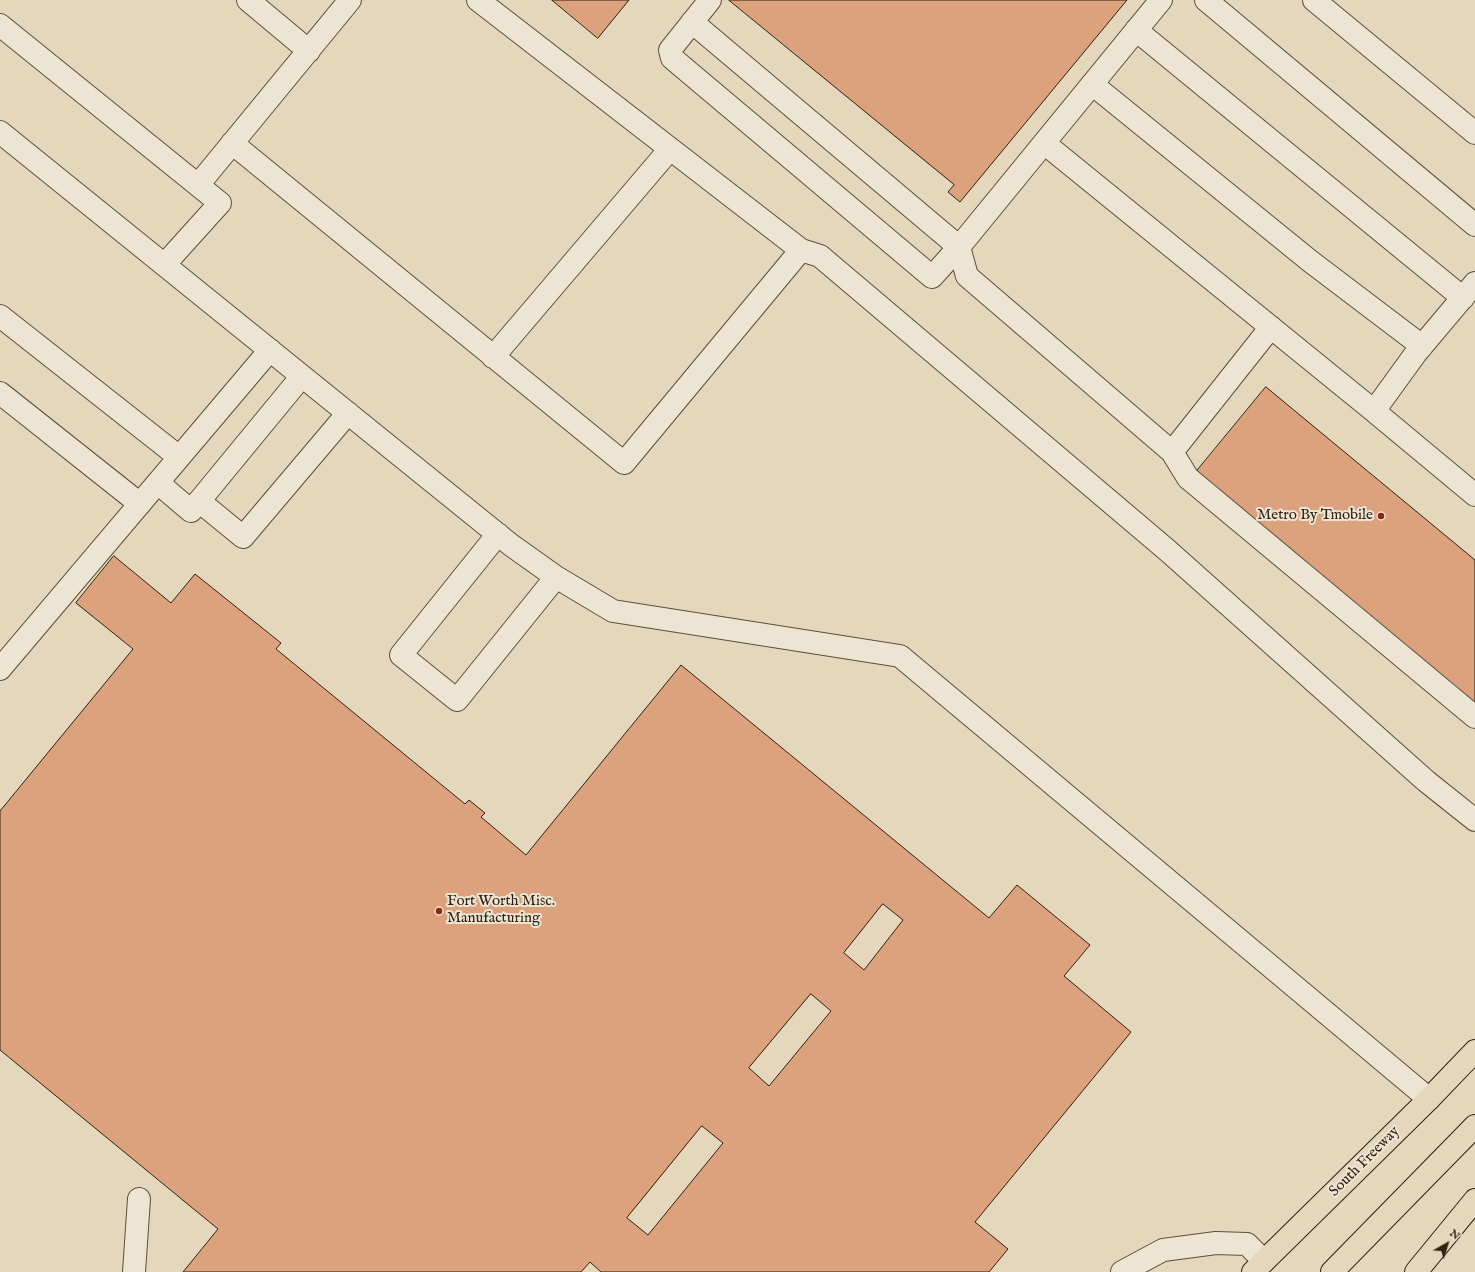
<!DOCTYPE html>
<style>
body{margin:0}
#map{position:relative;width:1475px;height:1272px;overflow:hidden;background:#e4d7bb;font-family:"IM FELL English",serif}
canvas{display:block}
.north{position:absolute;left:1427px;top:1224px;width:40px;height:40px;-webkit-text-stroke:3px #ede5d3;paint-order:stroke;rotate:39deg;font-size:11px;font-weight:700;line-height:16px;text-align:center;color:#322010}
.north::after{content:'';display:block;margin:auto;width:14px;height:18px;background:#322010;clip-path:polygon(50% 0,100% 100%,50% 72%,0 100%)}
</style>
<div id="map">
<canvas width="1475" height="1272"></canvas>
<div class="north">N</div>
</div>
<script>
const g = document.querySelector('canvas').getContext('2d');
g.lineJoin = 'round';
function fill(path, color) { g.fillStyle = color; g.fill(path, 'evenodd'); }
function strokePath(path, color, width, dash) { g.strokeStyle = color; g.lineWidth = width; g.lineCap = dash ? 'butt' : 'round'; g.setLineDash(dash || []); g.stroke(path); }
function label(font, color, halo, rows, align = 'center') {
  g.font = font + ' "IM FELL English",serif'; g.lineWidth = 4; g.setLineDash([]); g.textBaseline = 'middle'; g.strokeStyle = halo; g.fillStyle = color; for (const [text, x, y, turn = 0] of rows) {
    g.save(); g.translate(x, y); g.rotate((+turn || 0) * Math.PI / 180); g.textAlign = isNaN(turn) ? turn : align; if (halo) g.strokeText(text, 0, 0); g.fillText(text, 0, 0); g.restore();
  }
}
const building = new Path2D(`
 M 552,0 L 629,0 L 598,38 Z
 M 729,0 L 1127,0 L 960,202 L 948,192 L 954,185 Z
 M 1266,387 L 1475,560 L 1475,703 L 1196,472 Z
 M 114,556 L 171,603 L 195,574 L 281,643 L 276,649 L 465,804 L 469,800 L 485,813 L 481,817 L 526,855 L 681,665 L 989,918 L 1017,885 L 1090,945 L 1064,976 L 1131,1032 L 975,1222 L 1008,1249 L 989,1272 L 601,1272 L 590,1262 L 581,1272 L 183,1272 L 218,1229 L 0,1050 L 0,811 L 133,649 L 76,603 ZM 883,904 L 903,920 L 864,970 L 844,953 ZM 811,994 L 831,1011 L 769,1086 L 749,1068 ZM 702,1126 L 723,1143 L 648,1235 L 627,1218 Z`);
fill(building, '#dca27d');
strokePath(building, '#322010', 1);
const minor = new Path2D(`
 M 248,0 L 309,51
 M 478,0 L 801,250 L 820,256 L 1167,550 L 1426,781 L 1475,820
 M 1161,0 L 959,247 L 967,276 L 1172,452 L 1271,327
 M 1206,0 L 1475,225
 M 1314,0 L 1475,133
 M 692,22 L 959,247 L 932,277 L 672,58 L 670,50 L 710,0
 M 0,25 L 220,203 L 165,264
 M 1136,30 L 1463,298
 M 1092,84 L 1310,261 L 1422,346
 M 0,132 L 511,545 L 556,577 L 613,611 L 900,656 L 1429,1099
 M 232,143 L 624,463 L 801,250
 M 1044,143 L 1374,411
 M 198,185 L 350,0
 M 1475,283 L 1416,353 L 1374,411 L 1475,495
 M 0,316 L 179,457
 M 493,357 L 670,149
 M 0,393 L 140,504
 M 1172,452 L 1188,478 L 1475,717
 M 158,483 L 191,511 L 302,376
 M 199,501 L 243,537 L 348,413
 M 498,534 L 401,655 L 457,700 L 556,577
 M 0,669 L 270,350
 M 134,1272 L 139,1199
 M 1122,1272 L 1163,1250 L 1216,1243 L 1247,1244 L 1264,1261`);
const major = new Path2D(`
 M 1253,1272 L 1429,1099 L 1475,1051`);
const highway = new Path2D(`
 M 1332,1272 L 1475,1126
 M 1416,1272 L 1475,1200`);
strokePath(minor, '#5e4e3b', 24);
strokePath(major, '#322010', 24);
strokePath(highway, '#322010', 24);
strokePath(minor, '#ede5d3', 22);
strokePath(major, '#e4d7bb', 22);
strokePath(highway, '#e4d7bb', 22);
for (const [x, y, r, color] of [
 [1381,516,4,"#8f2418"],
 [439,911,4,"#8f2418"]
]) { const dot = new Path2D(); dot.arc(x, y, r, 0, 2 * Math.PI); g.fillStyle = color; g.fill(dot); strokePath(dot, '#ede5d3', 1.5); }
label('15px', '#322010', '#ede5d3', [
 ["Metro By Tmobile",1373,516],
 ["Fort Worth Misc.",447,902,"left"],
 ["Manufacturing",447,919,"left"]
], 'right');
label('15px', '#322010', '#ede5d3', [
 ["South Freeway",1365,1162,-45]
]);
</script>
